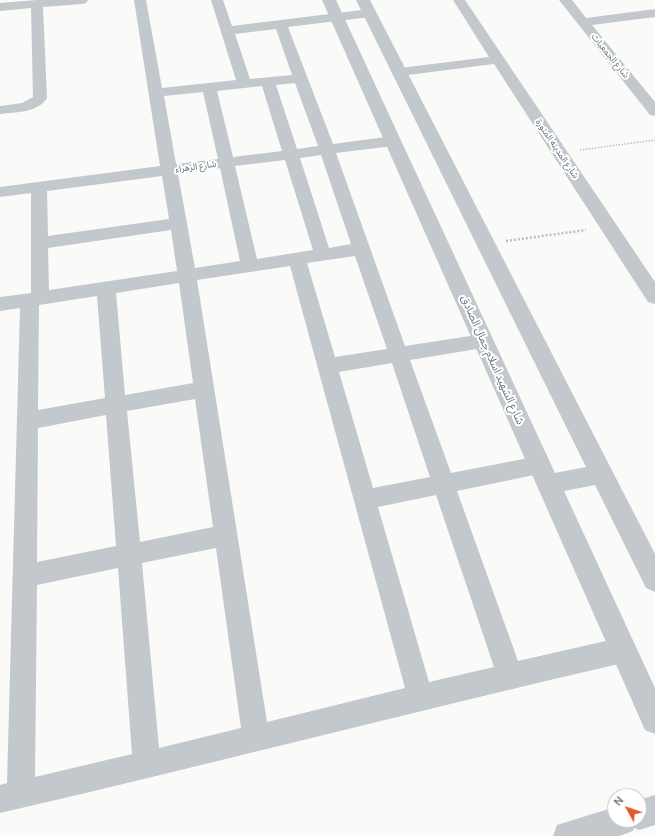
<!DOCTYPE html>
<meta charset="utf-8">
<style>
body{margin:0}
#map{position:relative;width:655px;height:836px;overflow:hidden;background:#fafaf8;font-family:Manrope,sans-serif}
canvas{display:block}
.north{position:absolute;left:607px;top:788px;width:40px;height:40px;box-sizing:border-box;background:#fff;border:1px solid #c1c8cd;border-radius:50%;rotate:310deg;font-size:11px;font-weight:700;line-height:16px;text-align:center;color:#657683}
.north::after{content:'';display:block;margin:auto;width:14px;height:18px;background:#e4572e;clip-path:polygon(50% 0,100% 100%,50% 72%,0 100%)}
</style>
<div id="map">
<canvas width="655" height="836"></canvas>
<div class="north">N</div>
</div>
<script>
const g = document.querySelector('canvas').getContext('2d');
g.lineJoin = 'round';
function strokePath(path, color, width, dash) { g.strokeStyle = color; g.lineWidth = width; g.lineCap = dash ? 'butt' : 'round'; g.setLineDash(dash || []); g.stroke(path); }
function fill(path, color) { g.fillStyle = color; g.fill(path, 'evenodd'); }
function label(font, color, halo, rows, align = 'center') {
  g.font = font + ' Manrope,"Noto Sans Arabic",sans-serif'; g.lineWidth = 4; g.setLineDash([]); g.textBaseline = 'middle'; g.strokeStyle = halo; g.fillStyle = color; for (const [text, x, y, turn = 0] of rows) {
    g.save(); g.translate(x, y); g.rotate((+turn || 0) * Math.PI / 180); g.textAlign = isNaN(turn) ? turn : align; if (halo) g.strokeText(text, 0, 0); g.fillText(text, 0, 0); g.restore();
  }
}
strokePath(new Path2D(`
 M 580,150 L 655,140`), '#bbbfc2', 1.5, [1.5, 1.5]);
strokePath(new Path2D(`
 M 506,241 L 586,230`), '#bbbfc2', 2.5, [2, 2]);
fill(new Path2D(`
 M 37,0 L 88,0 L 86,3 L 82,4 L 43,7 L 47,98 C 37,113 16,112 0,114 L 0,106 L 22,103 L 33,97 L 31,8 L 0,11 L 0,3 Z
 M 134,0 L 146,0 L 162,88 L 236,80 L 211,0 L 223,0 L 232,26 L 370,9 L 375,10 L 376,13 L 375,16 L 370,17 L 288,27 L 333,144 L 393,136 L 398,138 L 401,141 L 398,144 L 393,146 L 336,153 L 405,346 L 483,334 L 490,336 L 493,341 L 490,346 L 483,348 L 410,360 L 451,473 L 539,456 L 547,458 L 550,465 L 547,472 L 539,474 L 457,491 L 518,661 L 623,637 L 632,641 L 636,650 L 632,659 L 623,663 C 414,711 209,765 0,813 L 0,785 L 7,783 L 20,308 L 0,311 L 0,297 L 31,293 L 31,193 L 0,197 L 0,187 L 160,166 ZM 276,29 L 292,75 L 250,79 L 235,34 ZM 295,83 L 318,146 L 297,149 L 276,85 ZM 262,86 L 282,151 L 233,157 L 217,91 ZM 203,92 L 218,159 L 176,164 L 164,96 ZM 321,155 L 351,244 L 329,248 L 300,158 ZM 285,160 L 313,250 L 257,259 L 235,166 ZM 220,168 L 240,261 L 195,268 L 178,174 ZM 162,176 L 169,219 L 48,236 L 47,191 ZM 171,230 L 177,271 L 49,290 L 48,248 ZM 355,256 L 387,349 L 335,357 L 307,263 ZM 290,266 L 405,688 L 267,722 L 197,280 ZM 179,283 L 193,383 L 125,395 L 116,293 ZM 97,296 L 105,398 L 38,410 L 39,305 ZM 392,363 L 430,477 L 373,488 L 339,372 ZM 195,399 L 213,527 L 140,542 L 127,411 ZM 106,415 L 116,546 L 37,562 L 38,428 ZM 436,495 L 494,667 L 429,682 L 378,507 ZM 216,548 L 241,728 L 159,748 L 142,563 ZM 118,568 L 132,754 L 35,777 L 37,585 Z
 M 453,0 L 465,0 L 655,282 L 655,304 L 648,302 L 494,64 L 400,76 L 395,75 L 393,72 L 395,69 L 400,68 L 489,57 Z
 M 559,0 L 572,0 L 586,18 L 655,9 L 655,17 L 592,25 L 655,102 L 655,116 L 650,115 Z`), '#c3c8cc');
fill(new Path2D(`
 M 322,0 L 336,0 L 555,473 L 586,467 L 356,0 L 370,0 L 655,554 L 655,592 L 646,588 L 595,485 L 564,491 L 655,688 L 655,734 L 645,730 Z
 M 655,795 L 655,825 L 639,830 L 634,828 L 633,831 L 619,836 L 553,836 L 557,825 L 615,807 L 615,820 L 639,820 L 639,800 Z`), '#c3c8cc');
label('9px', '#657683', '#fff', [
 ["شارع الجمعيات",610,56,51],
 ["شارع المدينه المنورة",557,149,56],
 ["شارع الزهراء",196,167,-8]
]);
label('11px', '#657683', '#fff', [
 ["شارع الشهيد اسلام جمال الصادق",492,360,66]
]);
</script>
